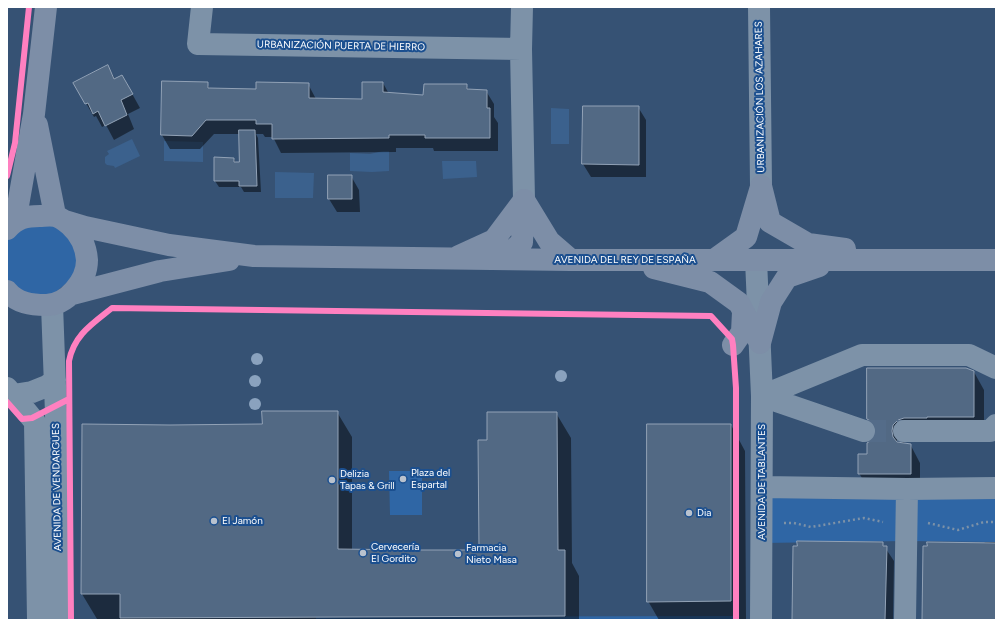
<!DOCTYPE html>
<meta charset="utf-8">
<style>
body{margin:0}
#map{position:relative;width:1003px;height:627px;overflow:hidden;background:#365274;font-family:Figtree,sans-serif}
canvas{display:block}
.frame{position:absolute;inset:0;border:8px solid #fff;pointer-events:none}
</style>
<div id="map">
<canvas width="1003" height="627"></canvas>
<div class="frame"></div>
</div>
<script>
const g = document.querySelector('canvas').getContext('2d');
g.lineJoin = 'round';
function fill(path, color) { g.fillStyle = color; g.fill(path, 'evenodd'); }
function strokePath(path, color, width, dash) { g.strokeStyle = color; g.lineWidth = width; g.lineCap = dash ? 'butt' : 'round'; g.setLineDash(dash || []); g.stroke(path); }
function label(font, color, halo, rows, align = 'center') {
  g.font = font + ' Figtree,sans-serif'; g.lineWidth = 4; g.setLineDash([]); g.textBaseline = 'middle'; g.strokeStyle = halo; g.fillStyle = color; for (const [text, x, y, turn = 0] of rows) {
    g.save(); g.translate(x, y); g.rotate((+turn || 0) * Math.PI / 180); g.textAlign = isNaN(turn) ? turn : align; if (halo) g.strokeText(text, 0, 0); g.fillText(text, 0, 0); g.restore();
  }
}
fill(new Path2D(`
 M 23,224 L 62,226 L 78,248 L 77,275 L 48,298 L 14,289 L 7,280 L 7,239 Z
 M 389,471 L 422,471 L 422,515 L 390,515 Z
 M 762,487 L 996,488 L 996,542 L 906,541 L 761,543 Z
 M 736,616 L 735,620 L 316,620 L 316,617 Z`), '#2f66a5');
fill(new Path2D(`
 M 551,108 L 569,109 L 569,144 L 551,144 Z
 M 132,139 L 140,156 L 115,168 L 114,166 L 107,165 L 105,163 L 105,157 L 109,154 L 107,151 Z
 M 164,141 L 203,142 L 203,162 L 164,161 Z
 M 383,151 L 389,151 L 389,171 L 372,172 L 350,171 L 350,153 L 370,154 Z
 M 442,161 L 476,161 L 477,177 L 443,179 Z
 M 275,172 L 314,173 L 313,198 L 275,198 Z`), '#3b618d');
fill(new Path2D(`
 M 108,67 L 115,79 L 130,90 L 140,108 L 128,114 L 134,129 L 114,140 L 106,125 L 102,127 L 96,116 L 94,117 L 86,103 Z
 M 163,82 L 207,83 L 210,89 L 257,90 L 308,84 L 316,99 L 363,100 L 383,83 L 389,94 L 424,96 L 466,85 L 470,91 L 486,91 L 494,104 L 494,117 L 498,123 L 498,151 L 434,151 L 433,148 L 396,148 L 396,152 L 281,153 L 273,137 L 265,137 L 263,134 L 256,134 L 258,138 L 261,192 L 244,192 L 241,187 L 219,187 L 215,181 L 234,159 L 236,163 L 240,163 L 240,134 L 214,134 L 200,149 L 170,149 L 162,135 Z
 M 638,107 L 646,120 L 646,177 L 591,177 L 583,164 Z
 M 351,176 L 359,190 L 360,212 L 337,212 L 329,199 Z
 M 974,372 L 984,390 L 984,434 L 908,438 L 903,444 L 910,444 L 920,463 L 920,492 L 870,492 L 859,473 L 877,434 L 868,418 Z
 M 337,412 L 352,437 L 352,550 L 480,551 L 488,441 L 556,413 L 571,438 L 572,563 L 579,576 L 579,620 L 97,619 L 82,594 L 83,425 L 263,425 Z
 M 731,425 L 745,451 L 746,620 L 659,620 L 648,601 Z
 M 985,542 L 996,542 L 996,620 L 923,620 Z
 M 882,543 L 894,561 L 893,620 L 793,620 Z`), '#0007');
const building = new Path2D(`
 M 108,65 L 114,79 L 122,75 L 133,94 L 121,100 L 127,115 L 105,126 L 98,111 L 93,114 L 88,103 L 85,104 L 73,83 Z
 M 162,81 L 208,82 L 208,88 L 256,89 L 256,82 L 309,83 L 309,98 L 362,99 L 362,82 L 383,82 L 383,92 L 423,95 L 424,84 L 467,84 L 467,89 L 487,90 L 487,108 L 490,108 L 490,138 L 425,138 L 425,135 L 389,135 L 389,138 L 272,139 L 272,124 L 256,124 L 256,120 L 206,120 L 192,136 L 161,135 Z
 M 583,106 L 639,106 L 639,165 L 582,164 Z
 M 239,130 L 255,130 L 257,186 L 239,186 L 239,181 L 214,181 L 214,157 L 234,158 L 234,162 L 239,162 Z
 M 328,175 L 352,175 L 352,199 L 328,199 Z
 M 867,368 L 966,368 L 974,371 L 974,417 L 927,417 L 927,418 L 904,418 L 898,420 L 893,425 L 892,431 L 893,437 L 897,442 L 911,444 L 911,474 L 858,474 L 858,454 L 867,454 L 867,443 L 872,440 L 876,435 L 876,429 L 874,423 L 867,419 Z
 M 262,411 L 338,411 L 338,549 L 416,550 L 479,550 L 478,440 L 487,440 L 487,412 L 557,412 L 558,550 L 565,550 L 565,616 L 120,618 L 120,594 L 81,594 L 82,424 L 170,425 L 262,424 Z
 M 647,424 L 731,424 L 731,601 L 647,602 Z
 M 797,541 L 883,542 L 883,546 L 887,546 L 885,620 L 792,620 L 793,546 L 797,546 Z
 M 927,542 L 996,543 L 996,620 L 922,620 L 923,546 L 927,546 Z`);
fill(building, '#526984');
strokePath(building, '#92a2b6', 1);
strokePath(new Path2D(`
 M 864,431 L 904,431`), '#546c89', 22, [22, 11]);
strokePath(new Path2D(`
 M 784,523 L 794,523 L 811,527 L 864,518 L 883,522
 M 928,523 L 958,530 L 984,522 L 996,522`), '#7d92a8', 2.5, [2, 3]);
strokePath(new Path2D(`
 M 202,7 L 198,44 L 521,49
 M 522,7 L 521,49 L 524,200
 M 759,7 L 761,186
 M 756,260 L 762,396 L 761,620
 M 52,305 L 56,413 L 58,620
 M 7,388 L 35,422 L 38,620
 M 7,396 L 32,392 L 47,386 L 55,380
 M 762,396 L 862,355 L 969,355 L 996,368
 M 762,396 L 864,431
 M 904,431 L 990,431 L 996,425
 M 762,487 L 907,489 L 996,488
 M 905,620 L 907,489`), '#7d92a8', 22);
strokePath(new Path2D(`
 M 37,125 L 55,215
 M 761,186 L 770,222 L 808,244 L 845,249
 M 524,200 L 549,241 L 571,260
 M 65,221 L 85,227 L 169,245 L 254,256 L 571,260 L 996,260
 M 13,223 L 17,211 L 34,114 L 46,7
 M 7,229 C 17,218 25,216 40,216 C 44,216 50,215 55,216 C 60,217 66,222 70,225 C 80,234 86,247 87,260 C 87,281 67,305 46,305 C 31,305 17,303 7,291
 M 459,256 L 494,240 L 524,200
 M 503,259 L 522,242 L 524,200
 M 714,260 L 746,237 L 761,187
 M 654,268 L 710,282 L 739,303 L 760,343
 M 72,294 L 160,271 L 229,260
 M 760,343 L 771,302 L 787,277 L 819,266
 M 733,345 L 742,332 L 743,312`), '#7d8ea7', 22);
strokePath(new Path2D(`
 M 7,176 L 15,143 L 29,7
 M 7,402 L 22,419 L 32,418 L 69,399
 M 71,620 L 69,361 C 74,335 92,324 112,308 L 711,316 L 732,339 L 733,345 L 736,388 L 736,620`), '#ff80c0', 6);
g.fillStyle = '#8aa2be';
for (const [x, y] of [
 [257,359],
 [561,376],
 [255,381],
 [255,404]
]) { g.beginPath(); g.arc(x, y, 6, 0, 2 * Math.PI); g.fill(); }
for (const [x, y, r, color] of [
 [403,479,4,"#b9c2ce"],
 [332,480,4,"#b9c2ce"],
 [689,513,4,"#b9c2ce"],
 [214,521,4,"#b9c2ce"],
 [363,553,4,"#b9c2ce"],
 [458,554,4,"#b9c2ce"]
]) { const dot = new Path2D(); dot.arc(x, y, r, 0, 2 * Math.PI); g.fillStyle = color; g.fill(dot); strokePath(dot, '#1b4f8f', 1.5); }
label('10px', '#fff', '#1b4f8f', [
 ["URBANIZACIÓN PUERTA DE HIERRO",341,46,1],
 ["URBANIZACIÓN LOS AZAHARES",760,97,-91],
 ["AVENIDA DEL REY DE ESPAÑA",625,260],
 ["AVENIDA DE TABLANTES",762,482,-90],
 ["AVENIDA DE VENDARGUES",57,487,-91]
]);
label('10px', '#fff', '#1b4f8f', [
 ["Plaza del",411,473],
 ["Espartal",411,485],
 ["Delizia",340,474],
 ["Tapas & Grill",340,486],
 ["Dia",697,513],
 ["El Jamón",222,521],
 ["Cervecería",371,547],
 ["El Gordito",371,559],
 ["Farmacia",466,548],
 ["Nieto Masa",466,560]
], 'left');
</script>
